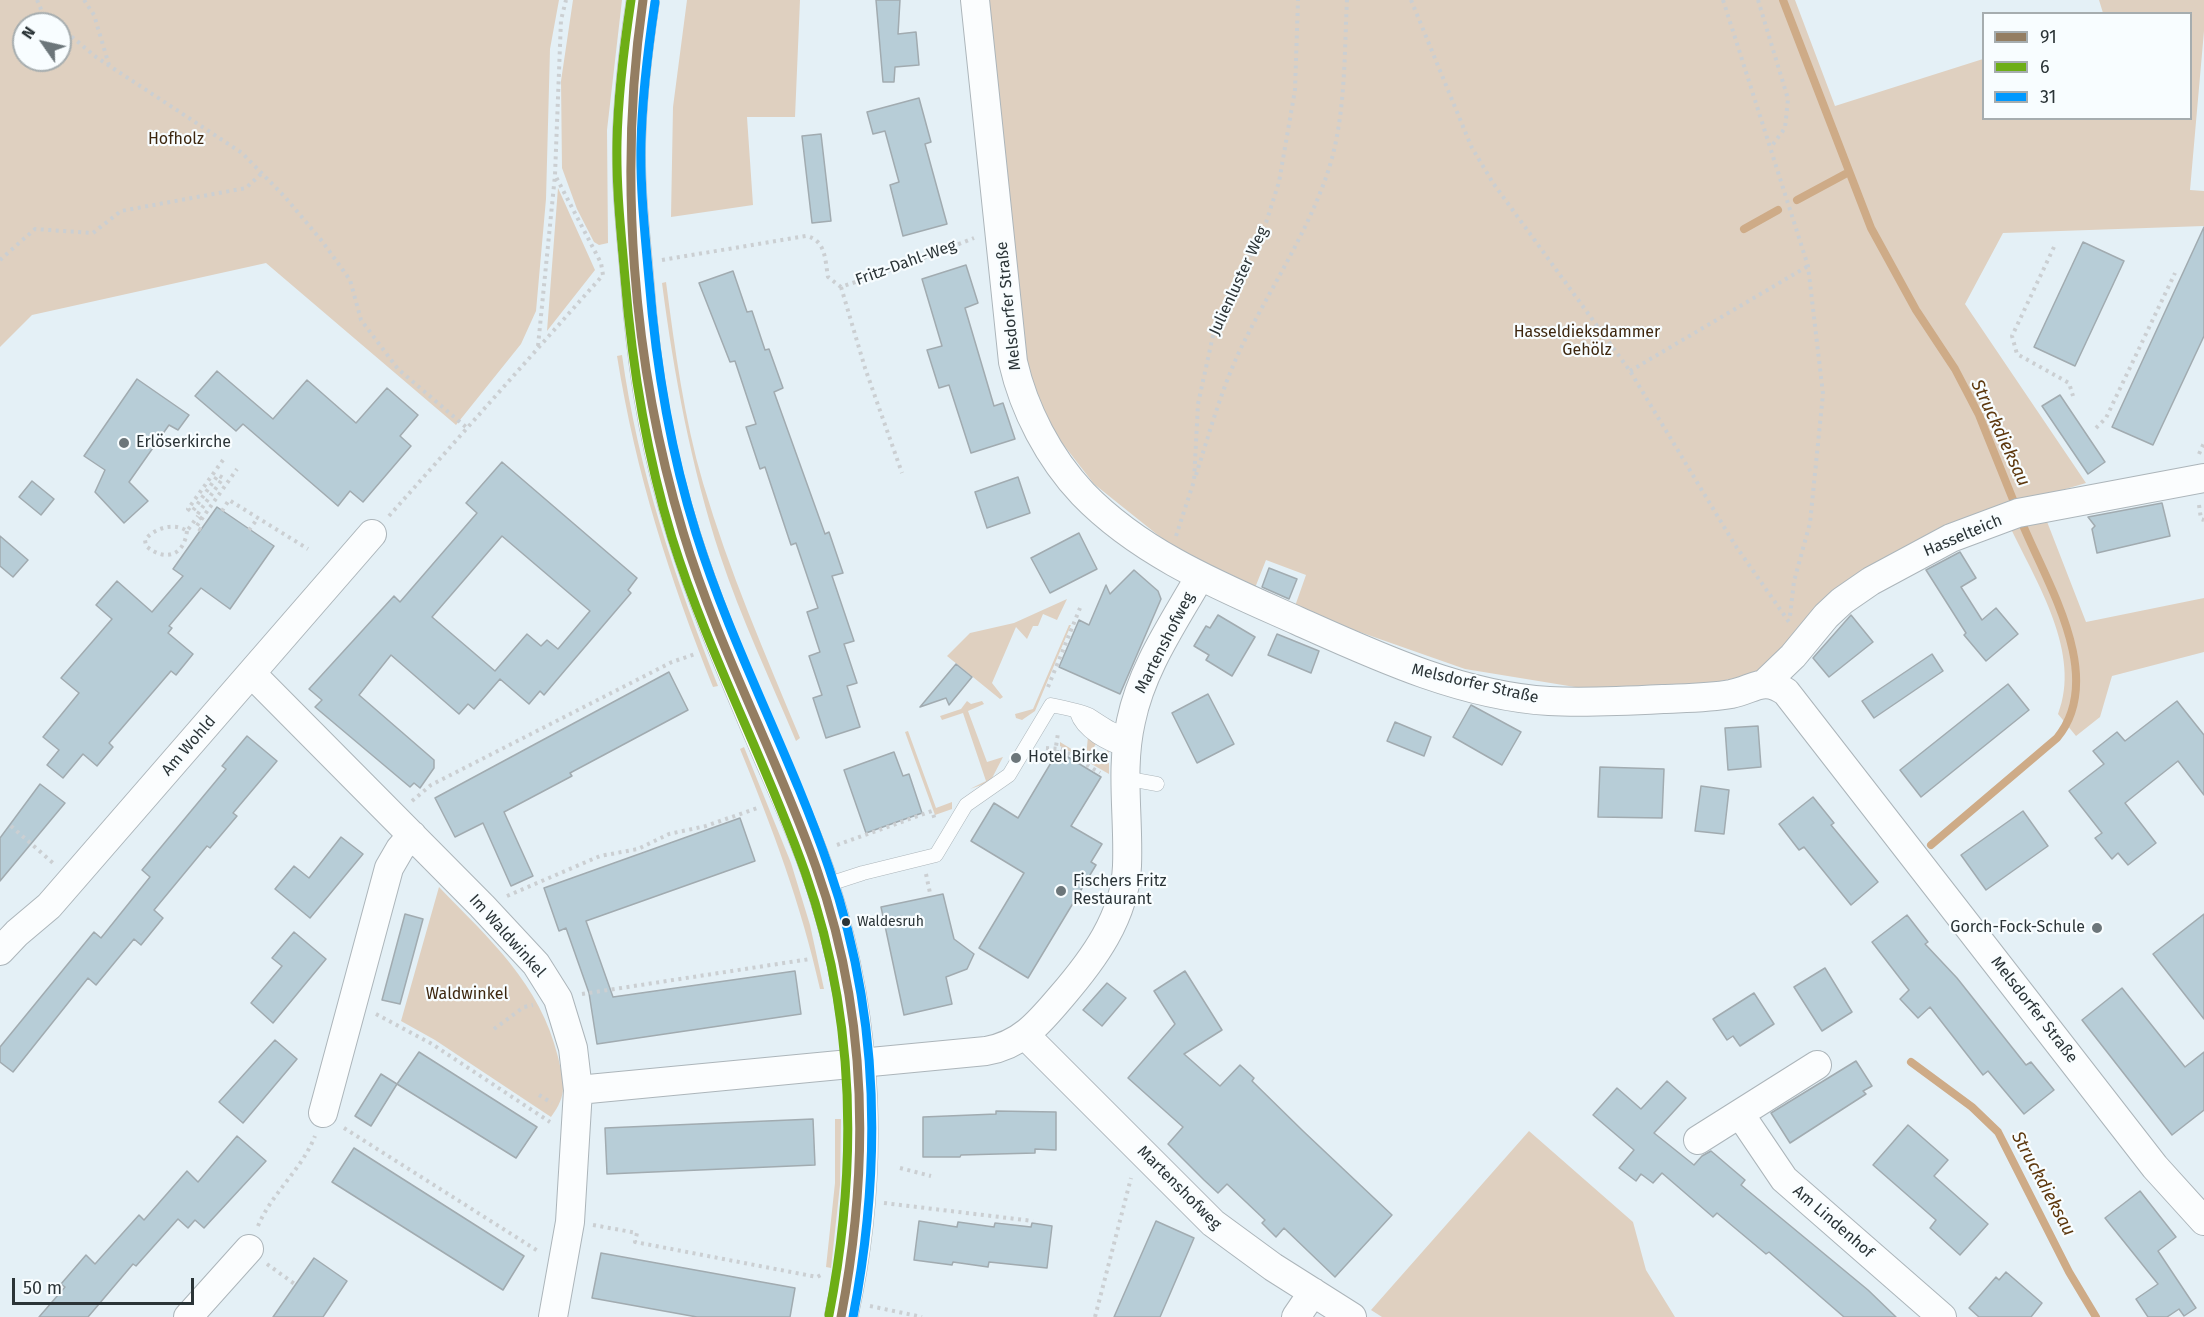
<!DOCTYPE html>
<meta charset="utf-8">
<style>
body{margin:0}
#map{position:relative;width:2204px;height:1317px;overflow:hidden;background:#e4f0f6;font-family:"Fira Sans",sans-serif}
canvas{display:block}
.legend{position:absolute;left:1982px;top:12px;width:210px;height:108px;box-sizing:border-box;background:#f8fdff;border:2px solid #a6adaf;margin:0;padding:8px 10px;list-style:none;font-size:18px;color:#2b3437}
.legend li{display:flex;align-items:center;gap:12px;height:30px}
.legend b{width:30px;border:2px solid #a6adaf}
.north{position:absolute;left:12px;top:12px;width:60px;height:60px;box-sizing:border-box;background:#f8fdff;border:2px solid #a6adaf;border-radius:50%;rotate:304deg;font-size:16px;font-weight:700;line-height:24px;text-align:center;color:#2b3437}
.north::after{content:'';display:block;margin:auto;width:21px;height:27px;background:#6c767a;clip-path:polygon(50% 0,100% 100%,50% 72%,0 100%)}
.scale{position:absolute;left:12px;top:1278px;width:182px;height:27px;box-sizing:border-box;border:3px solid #2b3437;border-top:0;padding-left:8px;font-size:18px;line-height:21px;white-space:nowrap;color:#2b3437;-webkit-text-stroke:4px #f8fdff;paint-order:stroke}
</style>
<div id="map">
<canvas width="2204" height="1317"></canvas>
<ul class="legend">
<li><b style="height:8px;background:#947e62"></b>91</li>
<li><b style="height:8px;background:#6dae16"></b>6</li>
<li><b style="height:8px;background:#09f"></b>31</li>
</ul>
<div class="north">N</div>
<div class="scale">50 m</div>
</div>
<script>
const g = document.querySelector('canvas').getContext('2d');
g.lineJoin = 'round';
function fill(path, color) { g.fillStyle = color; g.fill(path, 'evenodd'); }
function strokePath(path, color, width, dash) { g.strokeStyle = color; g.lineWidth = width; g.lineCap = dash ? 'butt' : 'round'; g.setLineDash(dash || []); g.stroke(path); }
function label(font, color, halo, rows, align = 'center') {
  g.font = font + ' "Fira Sans",sans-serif'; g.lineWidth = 4.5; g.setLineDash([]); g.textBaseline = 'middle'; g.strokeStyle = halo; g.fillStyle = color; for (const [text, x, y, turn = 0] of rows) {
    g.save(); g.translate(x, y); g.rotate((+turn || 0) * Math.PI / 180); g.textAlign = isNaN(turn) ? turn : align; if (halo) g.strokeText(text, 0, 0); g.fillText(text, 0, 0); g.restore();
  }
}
fill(new Path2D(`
 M 0,0 L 559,0 L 550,49 L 546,199 L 536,311 L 521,344 L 456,425 L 266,263 L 32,315 L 0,347 ZM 24,24 L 60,24 L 60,60 L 24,60 Z
 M 573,0 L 622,0 L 607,130 L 608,243 L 599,245 L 594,242 L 577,209 L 562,168 L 561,81 Z
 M 687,0 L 800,0 L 795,117 L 747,117 L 753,205 L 671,217 L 673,107 Z
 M 988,0 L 1795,0 L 1835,106 L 1983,59 L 1984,118 L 2190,118 L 2190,14 L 2103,13 L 2099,0 L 2204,0 L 2204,31 L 2190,190 L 2204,191 L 2204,226 L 2003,233 L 1965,304 L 2086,483 L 1994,510 L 1782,652 L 1755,674 L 1677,690 L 1575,687 L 1465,669 L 1294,609 L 1306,575 L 1266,560 L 1253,593 L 1204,572 L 1094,484 L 1052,430 L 1033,396 L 1025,357 Z
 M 558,188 L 595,270 L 547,331 Z
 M 666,282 C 675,350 684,418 703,483 C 729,571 765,654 800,738 L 796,741 C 770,679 741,618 720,555 C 691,466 674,375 662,283 Z
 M 622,355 C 638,471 675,578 718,686 L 713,687 C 669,576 636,475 617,356 Z
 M 2046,519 L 2086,622 L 2204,598 L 2204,652 L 2112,676 L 2100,717 L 2076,736 L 2058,714 C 2082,654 2037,583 2011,529 Z
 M 1067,599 L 1057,620 L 1043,614 L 1038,626 L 1033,626 L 1027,639 L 1016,627 L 992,683 L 1003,697 L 1000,699 L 947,656 L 970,633 L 1014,623 Z
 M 1069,625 L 1071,625 L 1035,711 L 1022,720 L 1016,718 L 1015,714 L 1033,709 Z
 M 967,701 L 971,704 L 982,701 L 984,704 L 968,711 L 987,762 L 1003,757 L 990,782 L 970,789 L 986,781 L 963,713 L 942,720 L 940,716 L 961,709 Z
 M 908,731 L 936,808 L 952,802 L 952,809 L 935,815 L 905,732 Z
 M 1088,736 L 1097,742 L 1088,757 L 1098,764 L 1109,748 L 1109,774 L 1060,746 L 1060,742 L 1086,758 Z
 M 744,747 L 791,863 L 810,925 L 824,989 L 820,989 C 801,904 773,830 740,749 Z
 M 439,887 C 489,939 540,983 558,1057 C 564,1083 568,1094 551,1117 L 435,1040 L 401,1021 Z
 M 835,1119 L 841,1119 L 840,1185 L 831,1268 L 826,1267 L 835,1183 Z
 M 1529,1131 L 1633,1222 L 1646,1270 L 1675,1317 L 1382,1317 L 1371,1310 Z`), '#dfd0c0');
strokePath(new Path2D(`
 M 1783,0 L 1871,228 L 1916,310 L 1955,369 L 1979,415 L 2016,507
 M 1797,200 L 1849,172
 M 1744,229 L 1778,210
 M 1931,845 L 2057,738 C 2108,676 2044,579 2020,518
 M 1911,1062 L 1972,1107 L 1998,1132 L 2069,1272 L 2096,1317`), '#ceab87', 8);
const building = new Path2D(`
 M 876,0 L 900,0 L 898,34 L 916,32 L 919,65 L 895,67 L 894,82 L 883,82 Z
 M 919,98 L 931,142 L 925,144 L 947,224 L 903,236 L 890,185 L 899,182 L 885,131 L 873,134 L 867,112 Z
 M 821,134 L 831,221 L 812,223 L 802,136 Z
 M 2204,227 L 2204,336 L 2153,445 L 2112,427 Z
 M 2083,242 L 2124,261 L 2075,366 L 2034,347 Z
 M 966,265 L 978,303 L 965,308 L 994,406 L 1003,403 L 1015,439 L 971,453 L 949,385 L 939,388 L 927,350 L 942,346 L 922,279 Z
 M 733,271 L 747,312 L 752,311 L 765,350 L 769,349 L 783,388 L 774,392 L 825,534 L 829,532 L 843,573 L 832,576 L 854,641 L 844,644 L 857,683 L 847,686 L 860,727 L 826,738 L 813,698 L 822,695 L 809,656 L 820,652 L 807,612 L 818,608 L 796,543 L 791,545 L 765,467 L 760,469 L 746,427 L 756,424 L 735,361 L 730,362 L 699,283 Z
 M 217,371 L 273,419 L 307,380 L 356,423 L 387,388 L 418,415 L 400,436 L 411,446 L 363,502 L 350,491 L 338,506 L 243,424 L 236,431 L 195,396 Z
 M 137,379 L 189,415 L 178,430 L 169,425 L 129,482 L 148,501 L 124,523 L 95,492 L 105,470 L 84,456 Z
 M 2060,395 L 2105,462 L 2088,474 L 2042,406 Z
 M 502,462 L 637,578 L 628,590 L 631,593 L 566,669 L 544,695 L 540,691 L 529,704 L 500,679 L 474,709 L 468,704 L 459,714 L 391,655 L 359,695 L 434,760 L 434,768 L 420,788 L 414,783 L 410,787 L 315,707 L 322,700 L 309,689 L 394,596 L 400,602 L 477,513 L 466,503 ZM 502,536 L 590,611 L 558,649 L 547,640 L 541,646 L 527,634 L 495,671 L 432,617 Z
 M 1018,477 L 1030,513 L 987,528 L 975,492 Z
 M 32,481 L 54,499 L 41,515 L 19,497 Z
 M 2162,503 L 2170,536 L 2097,553 L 2092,529 L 2095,526 L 2088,517 Z
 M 217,507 L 274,546 L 230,609 L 201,588 L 169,626 L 172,628 L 168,633 L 193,654 L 176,675 L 171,671 L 109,743 L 113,747 L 97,766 L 83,754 L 63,778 L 47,765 L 59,750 L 43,737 L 79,693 L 61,678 L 112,619 L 96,605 L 117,581 L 152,612 L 183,576 L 173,569 Z
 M 1079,533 L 1097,569 L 1050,593 L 1031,558 Z
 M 0,536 L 28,560 L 13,577 L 0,566 Z
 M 1960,552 L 1976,578 L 1961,587 L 1982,620 L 1996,608 L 2018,634 L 1986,661 L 1964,635 L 1966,633 L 1926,570 Z
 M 1269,568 L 1297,579 L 1289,599 L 1262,587 Z
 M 1134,570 L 1158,591 L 1161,599 L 1120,694 L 1059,667 L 1079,620 L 1089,625 L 1106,585 L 1110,594 Z
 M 1218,615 L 1255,637 L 1232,676 L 1206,660 L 1209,655 L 1194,646 L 1206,626 L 1210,628 Z
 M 1851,615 L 1873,642 L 1829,677 L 1813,658 Z
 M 1277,634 L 1319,651 L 1311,673 L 1268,655 Z
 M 1932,654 L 1943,671 L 1874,718 L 1862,701 Z
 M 956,664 L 972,677 L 949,705 L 946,698 L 920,707 Z
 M 669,672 L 688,710 L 570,773 L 572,776 L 504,812 L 533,876 L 511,886 L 483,823 L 455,837 L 435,798 Z
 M 2008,684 L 2029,710 L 1921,797 L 1900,770 Z
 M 1208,694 L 1234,744 L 1197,763 L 1172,713 Z
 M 2177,701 L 2204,735 L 2204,795 L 2178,761 L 2125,803 L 2156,843 L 2128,865 L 2118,853 L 2112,859 L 2095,838 L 2102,833 L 2069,791 L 2104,764 L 2093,751 L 2117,732 L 2125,741 Z
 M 1471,705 L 1521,732 L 1502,765 L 1453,737 Z
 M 1395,722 L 1431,737 L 1424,756 L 1387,741 Z
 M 1758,726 L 1761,767 L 1728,770 L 1725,728 Z
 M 247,736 L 277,761 L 233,813 L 237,816 L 210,848 L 207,846 L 154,910 L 163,918 L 141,945 L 134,939 L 96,985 L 88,978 L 13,1072 L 0,1062 L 0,1047 L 94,932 L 101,938 L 150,877 L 142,870 L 226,769 L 222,766 Z
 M 1058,751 L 1101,777 L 1071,826 L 1102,844 L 1091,862 L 1096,865 L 1028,978 L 979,948 L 1024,873 L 971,841 L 994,803 L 1018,818 Z
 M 894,752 L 903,776 L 909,774 L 922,813 L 866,833 L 844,770 Z
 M 1600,767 L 1664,769 L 1662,818 L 1598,817 Z
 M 40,784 L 65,803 L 0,881 L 0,838 Z
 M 1701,786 L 1729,790 L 1724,834 L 1695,831 Z
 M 1813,797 L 1834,823 L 1831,825 L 1878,882 L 1851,905 L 1804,847 L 1799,850 L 1779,824 Z
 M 2023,811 L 2048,846 L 1986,890 L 1961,855 Z
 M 740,818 L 755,861 L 586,921 L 613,997 L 795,971 L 801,1014 L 597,1044 L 589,993 L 566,928 L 559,931 L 544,888 Z
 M 341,837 L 363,854 L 310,918 L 275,889 L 294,866 L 309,878 Z
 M 943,894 L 954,939 L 974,954 L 967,969 L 946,977 L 952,1004 L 904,1015 L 881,907 Z
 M 405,914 L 423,919 L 400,1004 L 382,1000 Z
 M 2204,914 L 2204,1019 L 2153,954 Z
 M 1907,915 L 1928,942 L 1925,944 L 1957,978 L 2026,1065 L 2031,1062 L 2054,1090 L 2024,1114 L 1988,1071 L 1983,1075 L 1930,1007 L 1918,1018 L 1900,999 L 1909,990 L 1872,942 Z
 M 294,932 L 326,959 L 273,1023 L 251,1003 L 282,966 L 272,958 Z
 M 1825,968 L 1852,1012 L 1822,1031 L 1794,987 Z
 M 1185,971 L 1222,1030 L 1184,1054 L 1220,1086 L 1240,1065 L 1254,1078 L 1252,1081 L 1303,1131 L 1392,1215 L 1335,1277 L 1284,1228 L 1276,1237 L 1262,1223 L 1265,1220 L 1227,1184 L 1218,1193 L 1204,1180 L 1168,1144 L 1183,1127 L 1128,1078 L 1175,1024 L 1154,991 Z
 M 1107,983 L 1126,998 L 1102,1026 L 1083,1010 Z
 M 2122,988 L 2185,1067 L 2204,1052 L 2204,1110 L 2172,1135 L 2082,1020 Z
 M 1754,993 L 1774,1024 L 1740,1046 L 1733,1036 L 1727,1040 L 1713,1019 Z
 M 275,1040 L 297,1059 L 243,1123 L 219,1102 Z
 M 419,1052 L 537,1127 L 516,1158 L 397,1084 L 371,1126 L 355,1116 L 381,1074 L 397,1084 Z
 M 1856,1061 L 1872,1086 L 1863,1091 L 1866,1094 L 1790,1143 L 1771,1113 Z
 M 1667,1081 L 1686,1098 L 1654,1133 L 1694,1165 L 1702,1156 L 1711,1151 L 1745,1180 L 1741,1185 L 1868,1290 L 1896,1317 L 1844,1317 L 1769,1252 L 1766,1254 L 1717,1213 L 1713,1217 L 1662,1173 L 1653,1183 L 1641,1174 L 1636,1181 L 1619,1168 L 1634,1150 L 1593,1115 L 1617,1088 L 1641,1109 Z
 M 996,1111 L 1056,1112 L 1056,1150 L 1035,1149 L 1035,1153 L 961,1155 L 960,1157 L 923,1157 L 923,1117 L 996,1114 Z
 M 813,1119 L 815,1165 L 607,1174 L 605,1128 Z
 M 1908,1125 L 1948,1160 L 1934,1176 L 1988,1224 L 1960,1255 L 1930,1228 L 1936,1220 L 1873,1165 Z
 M 237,1136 L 266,1161 L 204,1228 L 195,1220 L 188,1228 L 178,1219 L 136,1266 L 133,1264 L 88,1317 L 39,1317 L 65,1287 L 61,1284 L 86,1255 L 95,1264 L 139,1215 L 144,1220 L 187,1171 L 198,1182 Z
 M 354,1148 L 524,1256 L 503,1290 L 332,1182 Z
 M 2140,1191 L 2176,1237 L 2158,1251 L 2196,1308 L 2184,1316 L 2179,1309 L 2167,1317 L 2148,1317 L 2136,1299 L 2158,1284 L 2105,1218 Z
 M 919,1221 L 957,1227 L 958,1222 L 994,1227 L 995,1223 L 1031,1227 L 1032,1223 L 1052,1226 L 1047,1268 L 989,1262 L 988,1267 L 953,1262 L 952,1265 L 914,1260 Z
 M 1156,1221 L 1194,1238 L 1160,1317 L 1114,1317 Z
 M 601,1253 L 795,1288 L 790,1317 L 697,1317 L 592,1298 Z
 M 314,1258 L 347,1281 L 323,1317 L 273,1317 Z
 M 2006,1272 L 2042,1303 L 2031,1317 L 1979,1317 L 1969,1308 L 1996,1277 L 1999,1280 Z`);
fill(building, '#b7cdd7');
strokePath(building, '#a1abb0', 1.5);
const service = new Path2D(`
 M 1077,713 C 1083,732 1108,744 1126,750
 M 1124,778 L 1157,784
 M 823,886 L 863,873 L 936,855 L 966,805 L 1009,775 L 1051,705 C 1061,707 1081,711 1089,715 C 1102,723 1113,732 1128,735`);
const minor = new Path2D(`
 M 975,0 L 1013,362 C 1024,410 1049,458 1083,494 C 1142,555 1222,587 1298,621 C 1376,656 1462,696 1549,701 C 1586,703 1625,701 1663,699 C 1685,698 1709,698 1731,694 C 1755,689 1763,676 1786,692 L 2155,1167 L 2204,1221
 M 252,674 L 482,906 L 536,964 L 558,999 L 573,1048 L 578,1090 L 570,1222 L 553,1317
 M 1766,682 L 1793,656 L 1826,616 L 1842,601 L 1871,581 L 1951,538 L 2018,513 L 2204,478
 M 0,951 L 17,933 L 49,906 L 372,534
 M 1026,1036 L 1213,1223 L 1273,1267 L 1352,1317
 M 578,1090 L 986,1051 C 1021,1045 1039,1023 1061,997 C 1093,960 1125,917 1127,866 C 1129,817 1120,769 1131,721 C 1142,668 1173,624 1199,578
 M 323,1113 L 389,868 L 400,849 L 412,835
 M 1740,1114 L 1784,1179 L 1942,1317
 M 1698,1140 L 1817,1065
 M 188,1317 L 249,1249
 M 1296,1317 L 1313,1292`);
const tertiary = new Path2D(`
 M 643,0 C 635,53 628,109 629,163 C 629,201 634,240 637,278 C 643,358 653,429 675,506 C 698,587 731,665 764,742 C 784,789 807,837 823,887 C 868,1025 873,1175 841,1317`);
strokePath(service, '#acb5ba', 15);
strokePath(minor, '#acb5ba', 30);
strokePath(tertiary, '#acb5ba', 34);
strokePath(new Path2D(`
 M 37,0 L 43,14 L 56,24
 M 84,0 L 94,15 L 109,65
 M 1411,0 L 1471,146 L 1493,183 L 1630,371 L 1735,545 L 1789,622
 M 1723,0 L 1808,266 L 1823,394 L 1810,523 L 1794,581 L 1790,616
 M 1758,0 L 1788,99 L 1785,128 L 1771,147
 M 60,27 L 96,57 L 242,153 L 285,197 L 322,241 L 350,280 L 361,320 L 398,369 L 467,428
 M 2054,247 L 2012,336 L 2017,354 L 2069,383 L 2073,396
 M 0,260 L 35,229 L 93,233 L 121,211 L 246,188 L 262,173
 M 662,260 L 806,236 C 826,240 825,260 828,277 L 841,287 L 919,260 L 974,238
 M 841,287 L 865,368 L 902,473
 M 538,346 L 555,175 L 561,20 L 566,0
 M 1630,371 L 1808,266
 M 2096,428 L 2106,418 L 2175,273
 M 2199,454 L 2204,443
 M 1196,475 C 1210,431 1222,387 1242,346 C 1269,291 1304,238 1325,180 C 1346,124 1344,59 1347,0
 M 2199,505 L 2201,519 L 2204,520
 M 222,511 L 229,500 L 308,549
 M 389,516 L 603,275 L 601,263 L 555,175
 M 202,519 L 197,515 L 223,478 L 218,475 L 192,512 L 188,509 L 223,460
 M 201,530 L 196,527 L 237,469
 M 249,530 L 258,518
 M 187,531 C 184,556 165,562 146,546 L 145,540 C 154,528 174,522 187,531 L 198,516
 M 1176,536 L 1194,481 L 1198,404 L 1214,331 L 1265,226 L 1279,182 L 1295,90 L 1298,0
 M 1048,687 L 1080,608
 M 1046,748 L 1061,749 L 1100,773
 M 1055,753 L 1058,733
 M 412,801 L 431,785 L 672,662 L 695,654
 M 11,826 L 53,863
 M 837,845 L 932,811 L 935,820
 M 926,874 L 930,893
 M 507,896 L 600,856 L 638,849 L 669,834 L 706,826 L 760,807
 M 582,994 L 810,959
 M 376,1014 L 432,1044 L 550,1122
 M 494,1029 L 524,1007 L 533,1005
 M 539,1095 L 552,1103
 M 344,1128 L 538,1251
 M 900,1168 L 931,1176
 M 884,1203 L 1033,1221
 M 593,1225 L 637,1233 L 635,1242 L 817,1277 L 821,1275
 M 258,1226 C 272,1193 302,1169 315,1136
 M 267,1264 L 296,1285
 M 870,1306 L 922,1317
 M 1095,1317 L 1131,1178`), '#cbcfd2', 4, [3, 4.5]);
strokePath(service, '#fbfdfe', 14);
strokePath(minor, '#fbfdfe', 28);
strokePath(tertiary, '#fbfdfe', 33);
strokePath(new Path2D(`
 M 643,0 C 618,173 632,364 683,532 C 718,648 776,754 816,867 C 868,1013 870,1166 841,1317`), '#947e62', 9);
strokePath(new Path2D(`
 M 631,0 C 624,47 618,94 617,142 C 616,187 621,232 625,278 C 632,366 646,453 672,538 C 708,653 765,759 805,872 C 856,1016 858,1166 829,1315`), '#6dae16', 9);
strokePath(new Path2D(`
 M 655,2 C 648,49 642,96 641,144 C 640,189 645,234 649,279 C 656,366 670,450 696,533 C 732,648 790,754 829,868 C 880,1014 882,1166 853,1317`), '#09f', 9);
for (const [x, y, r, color] of [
 [124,443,6,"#6c767a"],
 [1016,758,6,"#6c767a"],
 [1061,891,6,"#6c767a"],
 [846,922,5,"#2b3437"],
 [2097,928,6,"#6c767a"]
]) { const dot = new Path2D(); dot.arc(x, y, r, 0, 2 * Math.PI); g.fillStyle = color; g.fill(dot); strokePath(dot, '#f8fdff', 2); }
label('14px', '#2b3437', '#f8fdff', [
 ["Waldesruh",857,922]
], 'left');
label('16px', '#3d260e', '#f8fdff', [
 ["Hofholz",176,140],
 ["Hasseldieksdammer",1587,333],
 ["Gehölz",1587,351],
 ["Waldwinkel",467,995]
]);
label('16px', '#2b3437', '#f8fdff', [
 ["Fritz-Dahl-Weg",906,263,-20],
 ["Julienluster Weg",1239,281,-65],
 ["Melsdorfer Straße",1009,306,-96],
 ["Hasselteich",1963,536,-23],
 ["Martenshofweg",1165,643,-63],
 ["Melsdorfer Straße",1475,684,13],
 ["Am Wohld",189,746,-49],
 ["Im Waldwinkel",507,936,48],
 ["Melsdorfer Straße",2034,1010,52],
 ["Martenshofweg",1179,1188,45],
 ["Am Lindenhof",1833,1222,41]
]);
label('16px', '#2b3437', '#f8fdff', [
 ["Erlöserkirche",136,443],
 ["Hotel Birke",1028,758],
 ["Fischers Fritz",1073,882],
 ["Restaurant",1073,900],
 ["Gorch-Fock-Schule",2085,928,"right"]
], 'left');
label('italic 18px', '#5d380e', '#f8fdff', [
 ["Struckdieksau",2000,433,65],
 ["Struckdieksau",2043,1184,62]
]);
</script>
